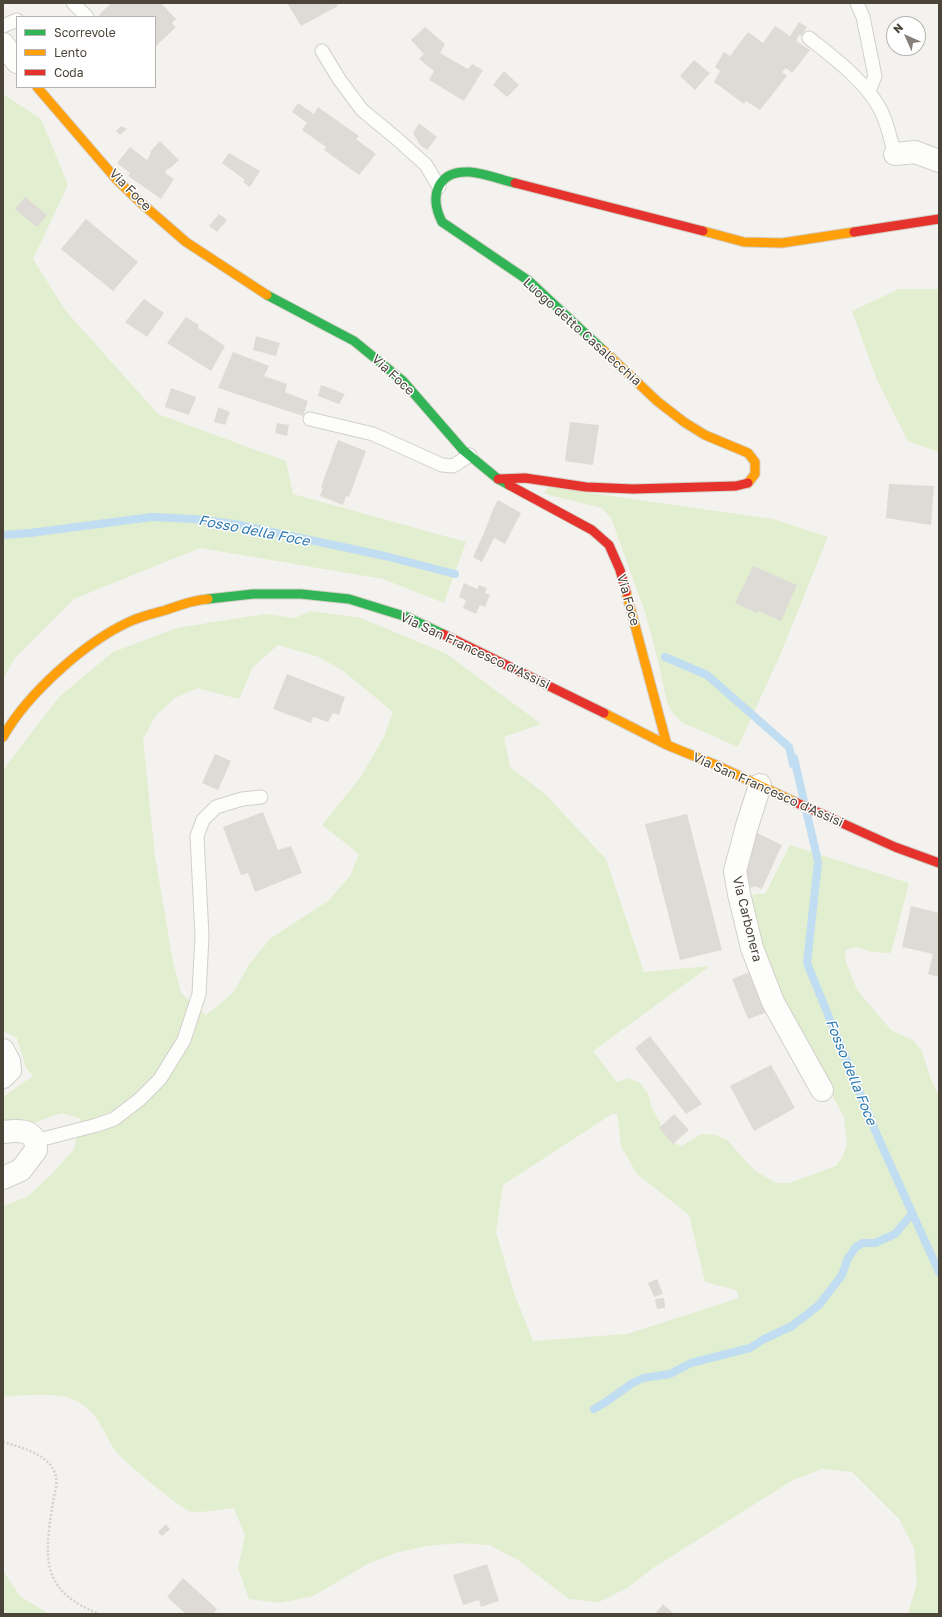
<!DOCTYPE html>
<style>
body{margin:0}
#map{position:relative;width:942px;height:1617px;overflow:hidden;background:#f4f2ee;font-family:"Golos Text",sans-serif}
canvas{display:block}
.frame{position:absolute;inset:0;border:4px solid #4b4439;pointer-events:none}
.legend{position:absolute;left:16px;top:16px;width:140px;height:72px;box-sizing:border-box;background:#fff;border:1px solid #b7b4b0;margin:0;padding:5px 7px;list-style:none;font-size:12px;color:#4b4439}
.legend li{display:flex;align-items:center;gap:8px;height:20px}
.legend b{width:20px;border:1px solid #b7b4b0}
.north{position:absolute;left:886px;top:16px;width:40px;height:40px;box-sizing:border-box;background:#fff;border:1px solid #b7b4b0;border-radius:50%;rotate:315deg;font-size:11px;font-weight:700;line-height:16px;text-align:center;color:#4b4439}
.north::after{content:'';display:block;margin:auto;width:14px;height:18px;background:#868178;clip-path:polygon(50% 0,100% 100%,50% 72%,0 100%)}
</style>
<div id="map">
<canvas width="942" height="1617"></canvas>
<div class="frame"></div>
<ul class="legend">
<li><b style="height:5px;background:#30b455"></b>Scorrevole</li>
<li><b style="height:5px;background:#ff9f0a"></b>Lento</li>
<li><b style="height:5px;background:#e5322d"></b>Coda</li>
</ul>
<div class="north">N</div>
</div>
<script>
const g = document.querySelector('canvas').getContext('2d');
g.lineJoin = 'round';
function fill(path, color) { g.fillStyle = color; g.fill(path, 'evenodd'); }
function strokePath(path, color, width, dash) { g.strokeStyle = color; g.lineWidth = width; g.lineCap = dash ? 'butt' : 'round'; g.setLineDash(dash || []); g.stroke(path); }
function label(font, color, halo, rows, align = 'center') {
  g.font = font + ' "Golos Text",sans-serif'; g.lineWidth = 3; g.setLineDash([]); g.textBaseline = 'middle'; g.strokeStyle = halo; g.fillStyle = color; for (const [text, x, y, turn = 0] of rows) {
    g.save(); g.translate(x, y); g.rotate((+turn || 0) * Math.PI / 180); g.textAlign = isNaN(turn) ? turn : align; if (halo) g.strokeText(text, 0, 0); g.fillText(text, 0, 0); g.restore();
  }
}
fill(new Path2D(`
 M 3,94 L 41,119 L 68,185 L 33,259 L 65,310 L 158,414 L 286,461 L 293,494 L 466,542 L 444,603 L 383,579 L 200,548 L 74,599 L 15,658 L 3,679 Z
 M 899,289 L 939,289 L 939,452 L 908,441 L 877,380 L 852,311 Z
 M 548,487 L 773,519 L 828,537 L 780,655 L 738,747 L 683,723 L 674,715 L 667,702 L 658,661 L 645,612 L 611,518 L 602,508 L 549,495 L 544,493 Z
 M 311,611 L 361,618 L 447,654 L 541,724 L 504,737 L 510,767 L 544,793 L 606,859 L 644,972 L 710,966 L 593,1051 L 617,1082 L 629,1078 L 640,1083 L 648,1093 L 651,1106 L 670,1141 L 681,1146 L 702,1134 L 715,1135 L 727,1140 L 754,1170 L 776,1183 L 789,1183 L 836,1166 L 843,1156 L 847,1143 L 844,1117 L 781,1002 L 758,945 L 749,897 L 756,894 L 765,894 L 790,845 L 909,883 L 891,953 L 871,952 L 858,947 L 845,950 L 846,963 L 857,990 L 891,1030 L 914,1041 L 922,1051 L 930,1077 L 939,1096 L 939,1614 L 908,1614 L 917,1582 L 914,1548 L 899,1519 L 852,1472 L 822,1469 L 793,1480 L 653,1568 L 627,1588 L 599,1602 L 569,1599 L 518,1560 L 489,1545 L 459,1543 L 427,1546 L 395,1553 L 366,1565 L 313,1596 L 280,1603 L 249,1599 L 238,1568 L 245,1536 L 234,1508 C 225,1509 200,1513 192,1512 C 182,1510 120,1459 114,1449 C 102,1429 98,1412 75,1400 C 60,1392 21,1395 3,1397 L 3,1206 L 27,1197 L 51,1175 L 74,1149 L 80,1118 L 61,1113 L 34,1123 L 9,1124 L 3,1126 L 3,1097 L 33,1076 L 26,1068 L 17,1038 L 3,1031 L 3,771 L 9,762 L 59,697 L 113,652 L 177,628 L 264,614 L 295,618 ZM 278,645 L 319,657 L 342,670 L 393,712 L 384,737 L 360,778 L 322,825 L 359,854 L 350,876 L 328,901 L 271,938 L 250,963 L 233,993 L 206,1015 L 181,993 L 173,962 L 155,856 L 143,739 L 156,715 L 175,698 L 198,688 L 239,699 L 253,667 ZM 612,1114 L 617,1114 L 621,1146 L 637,1174 L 689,1215 L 705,1282 L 736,1290 L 739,1298 L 627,1334 L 533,1341 L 514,1293 L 496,1232 L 503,1185 Z
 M 3,1571 L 20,1596 L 49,1614 L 3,1614 Z`), '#e1eecf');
strokePath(new Path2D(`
 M 3,535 L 30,533 L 152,517 L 194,519 L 235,524 L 385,556 L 455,574
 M 665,657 L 707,675 L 789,747 L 793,764
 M 794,758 L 817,857
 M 818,863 L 807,963 L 877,1135 L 939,1272
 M 594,1409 L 606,1402 L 631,1384 L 643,1378 L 670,1374 L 691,1363 L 750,1348 L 764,1339 L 792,1326 L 819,1305 L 842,1275 L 848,1258 L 856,1247 L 863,1243 L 875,1243 L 895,1234 L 912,1214`), '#c0ddf1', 8);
fill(new Path2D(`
 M 111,3 L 161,3 L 176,19 L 172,23 L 176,27 L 155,47 L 155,17 L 100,17 L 99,15 Z
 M 287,3 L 336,3 L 338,6 L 301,26 Z
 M 799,22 L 807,27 L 801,36 L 799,35 L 796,41 L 810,50 L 792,73 L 786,68 L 782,72 L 787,76 L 760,110 L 746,101 L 744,104 L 714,82 L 720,71 L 715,67 L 724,52 L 730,56 L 748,32 L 763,43 L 775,26 L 790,36 Z
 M 425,27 L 445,44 L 440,53 L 468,69 L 472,64 L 483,70 L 464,101 L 429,80 L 434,71 L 419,59 L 424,54 L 411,40 Z
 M 694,60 L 710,73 L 695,90 L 680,76 Z
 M 504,71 L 519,85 L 507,97 L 493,85 Z
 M 298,103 L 314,114 L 318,107 L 359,136 L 356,139 L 376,154 L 359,175 L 324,150 L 326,147 L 302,130 L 307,123 L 292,112 Z
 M 419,123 L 437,137 L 427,150 L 420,145 L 413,133 Z
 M 121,126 L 127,129 L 120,135 L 116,131 Z
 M 160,141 L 179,160 L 169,169 L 168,168 L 165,173 L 174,179 L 161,199 L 128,176 L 130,173 L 117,163 L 130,147 L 147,160 L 151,153 L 150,152 Z
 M 229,153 L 260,171 L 250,187 L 243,182 L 245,180 L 222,163 Z
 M 25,197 L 47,215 L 37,227 L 15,209 Z
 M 219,214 L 227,220 L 217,232 L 209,226 Z
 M 86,219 L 138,262 L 113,291 L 61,249 Z
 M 144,299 L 164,313 L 147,337 L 125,322 Z
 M 186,317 L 199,325 L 198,328 L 225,346 L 211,371 L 167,343 Z
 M 256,336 L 280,343 L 276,356 L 253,350 Z
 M 233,352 L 269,366 L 264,376 L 287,384 L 285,392 L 308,401 L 303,416 L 218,388 Z
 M 321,385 L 345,394 L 339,404 L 318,396 Z
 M 171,388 L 196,397 L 189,415 L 165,407 Z
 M 218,407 L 230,412 L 225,425 L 214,422 Z
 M 570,422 L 599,425 L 593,465 L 565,461 Z
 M 277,423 L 289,425 L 287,436 L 275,433 Z
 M 338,440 L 366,451 L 349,497 L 346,496 L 343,505 L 320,496 L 323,488 L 321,487 Z
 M 889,484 L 934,486 L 931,525 L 886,518 Z
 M 498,500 L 521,513 L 505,544 L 494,538 L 482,562 L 473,557 L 484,533 L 494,507 Z
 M 753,566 L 797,585 L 781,621 L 759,611 L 757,613 L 735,603 Z
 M 464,583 L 477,589 L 479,585 L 487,588 L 485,593 L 490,595 L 485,607 L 480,605 L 476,614 L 463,608 L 466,600 L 459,597 Z
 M 287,674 L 345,697 L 339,715 L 333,713 L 328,722 L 313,717 L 311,723 L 273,709 Z
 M 215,754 L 231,761 L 218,790 L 202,783 Z
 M 263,812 L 278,850 L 291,846 L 302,873 L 255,892 L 248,873 L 241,875 L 223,827 Z
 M 687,814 L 722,950 L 680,960 L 645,824 Z
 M 751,830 L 782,845 L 762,889 L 754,886 L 752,888 L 743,883 Z
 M 911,906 L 939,913 L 939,977 L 928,974 L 933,954 L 902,947 Z
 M 750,972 L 765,1013 L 748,1019 L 732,979 Z
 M 650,1036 L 702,1104 L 686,1114 L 635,1048 Z
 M 771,1065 L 795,1108 L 754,1131 L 730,1086 Z
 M 674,1114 L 689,1130 L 673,1144 L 659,1128 Z
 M 657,1279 L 663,1294 L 654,1297 L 648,1283 Z
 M 664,1298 L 665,1308 L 657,1309 L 655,1299 Z
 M 166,1524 L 170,1529 L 162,1536 L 158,1532 Z
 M 487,1564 L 499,1601 L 481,1607 L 479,1600 L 463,1605 L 453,1575 Z
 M 183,1578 L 217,1609 L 213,1614 L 186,1614 L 167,1597 Z
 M 663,1604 L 674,1614 L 656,1613 Z`), '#dedbd6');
const lane = new Path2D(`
 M 73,3 L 87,17
 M 857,3 L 863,17 L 875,76 L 869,91
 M 3,26 L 17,20
 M 809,38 C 833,57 864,80 879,107 C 887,120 890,139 895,154
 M 322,51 L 339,79 L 362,110 L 396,138 L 426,165 L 439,187
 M 310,419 L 373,434 L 442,465 L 453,466 L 470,455
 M 35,1141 L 97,1125 L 114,1119 L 139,1100 L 160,1079 L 184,1040 L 199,994 L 202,936 L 197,836 L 203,820 L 216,807 L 242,799 L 261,797`);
const street = new Path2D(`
 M 3,44 L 17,62
 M 895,154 L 915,152 L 939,161
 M 760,785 L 747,826 L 735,871 L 739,894 L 752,948 L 773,1002 L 822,1090
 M 3,1050 L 9,1061 L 10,1070 L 3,1077
 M 3,1132 C 13,1131 30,1128 35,1141 C 36,1143 36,1148 36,1150 L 21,1170 L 3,1178`);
const fast = new Path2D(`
 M 515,183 C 502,180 484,173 470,172 C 437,170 429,196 442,222 L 529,281 L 603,350
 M 267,295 L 354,341 L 403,381 L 463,450 L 498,479 L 509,485
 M 208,599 L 253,594 L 301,594 L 349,599 L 407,617 L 443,634`);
const slow = new Path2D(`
 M 37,87 L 117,180 L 140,202 L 186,242 L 267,295
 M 703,231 L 744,242 L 782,243 L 854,232
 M 603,350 L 657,401 L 684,422 L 705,435 L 748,453 L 755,462 L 755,474 L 748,483
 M 626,592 L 667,745
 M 604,713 L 667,745 L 716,765 L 795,802
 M 3,737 C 27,694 86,641 131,621 C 142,616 155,613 166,610 C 180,605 193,600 208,599`);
const jam = new Path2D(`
 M 515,183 L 703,231
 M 854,232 L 939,219
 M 498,479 L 525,478 L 586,487 L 633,489 L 736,486 L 748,483
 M 509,485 L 592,530 L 609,545 L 620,570 L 626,592
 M 443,634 L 604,713
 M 795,802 L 895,847 L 939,863`);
strokePath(lane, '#d2d0cb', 15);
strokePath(street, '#d2d0cb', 24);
strokePath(fast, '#d3cfc5', 11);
strokePath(slow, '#d3cfc5', 11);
strokePath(jam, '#d3cfc5', 11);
strokePath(new Path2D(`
 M 3,1442 C 21,1447 52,1455 56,1477 C 58,1484 53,1500 52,1508 C 44,1561 42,1591 99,1614`), '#d3d2cc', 2.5, [2, 2]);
strokePath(lane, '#fdfdfc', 13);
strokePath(street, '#fdfdfc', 22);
strokePath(fast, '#30b455', 9);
strokePath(slow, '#ff9f0a', 9);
strokePath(jam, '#e5322d', 9);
label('13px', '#4b4439', '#fff', [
 ["Via Foce",130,190,45],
 ["Luogo detto Casalecchia",582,332,42],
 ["Via Foce",393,375,43],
 ["Via Foce",628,600,74],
 ["Via San Francesco d'Assisi",475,651,25],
 ["Via San Francesco d'Assisi",768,790,24],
 ["Via Carbonera",747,919,76]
]);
label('italic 14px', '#2e7ab2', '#fff', [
 ["Fosso della Foce",254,531,11],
 ["Fosso della Foce",851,1072,68]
]);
</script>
